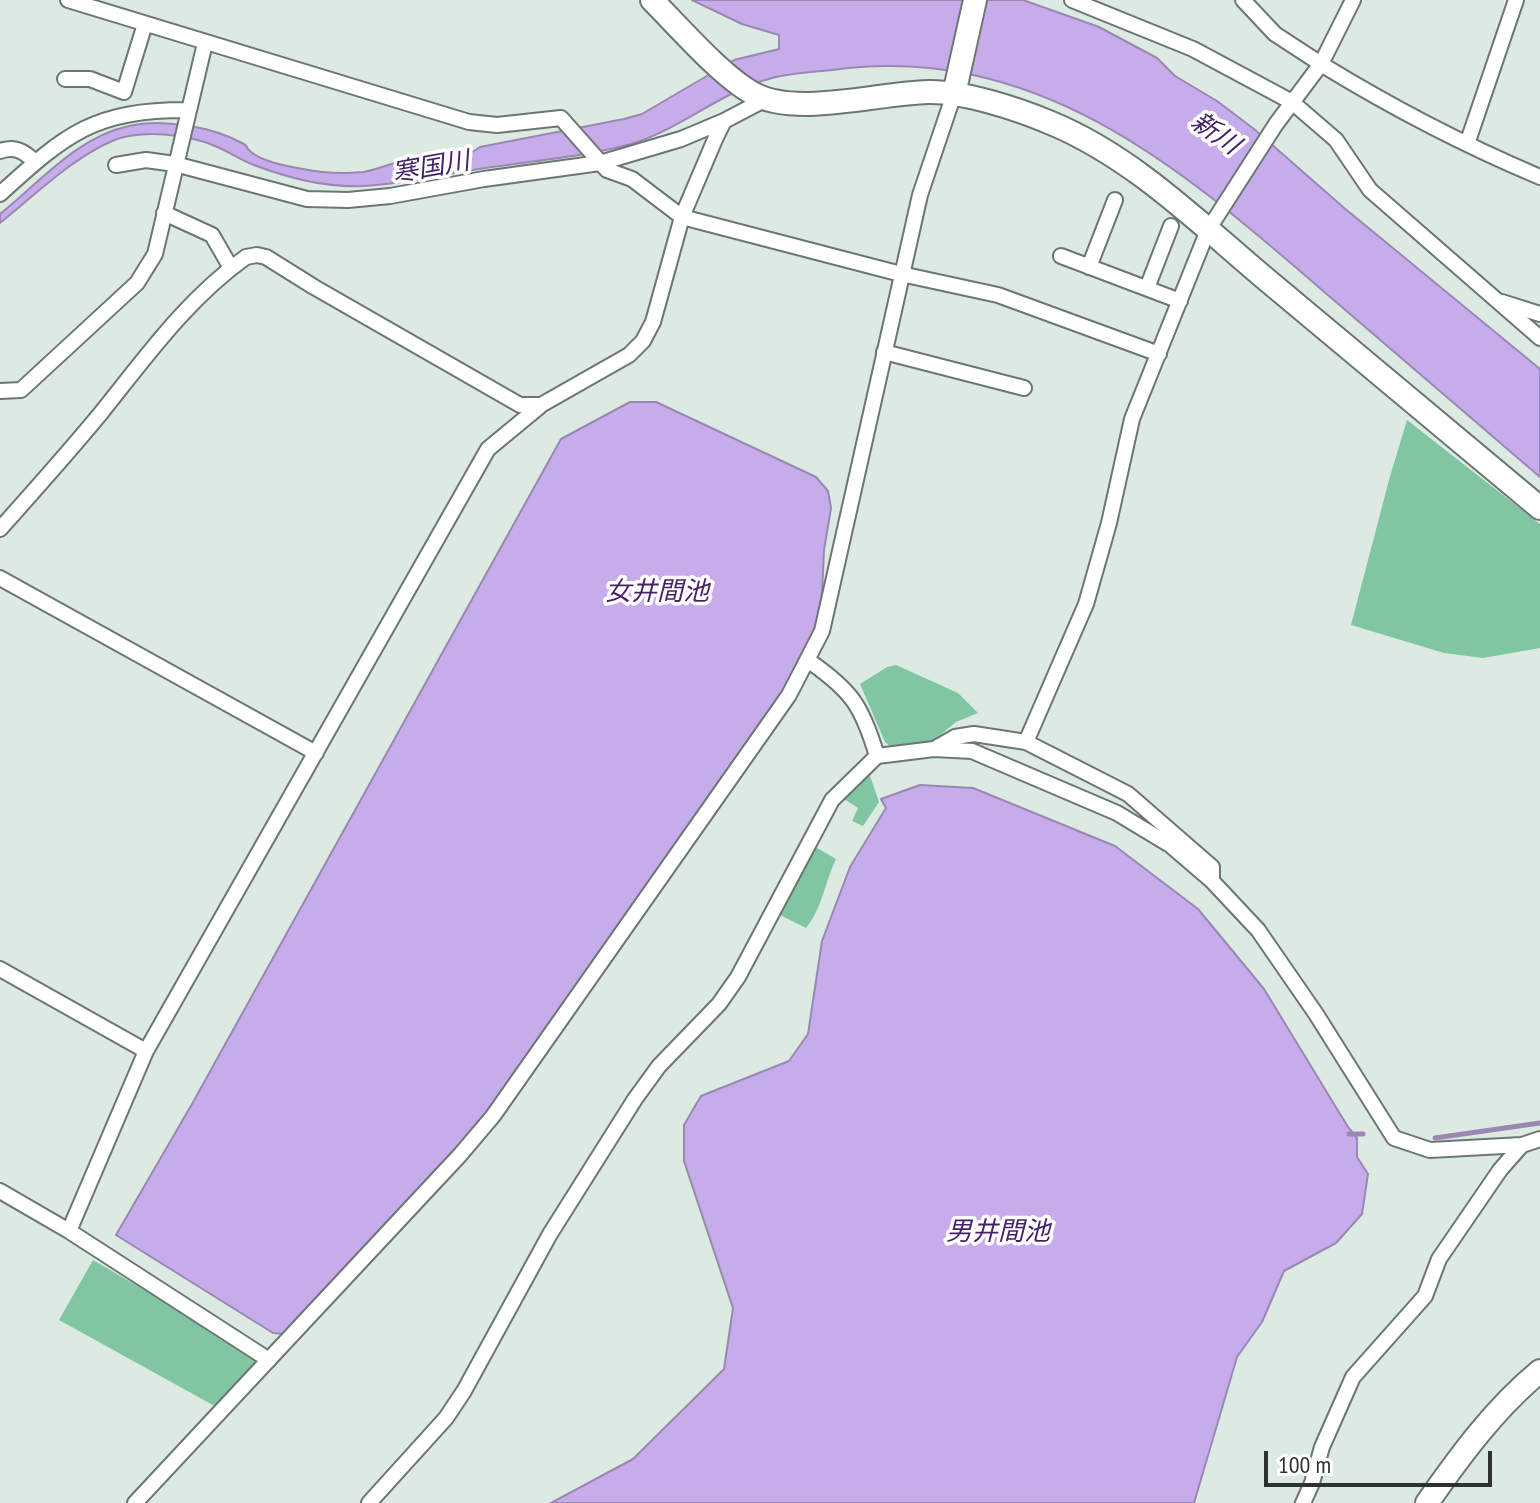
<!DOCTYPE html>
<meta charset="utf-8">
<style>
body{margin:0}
#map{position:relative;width:1540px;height:1503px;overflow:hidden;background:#dceae2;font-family:"PT Sans Narrow",sans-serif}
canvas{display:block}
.scale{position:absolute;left:1264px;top:1451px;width:228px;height:36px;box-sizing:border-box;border:4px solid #2d3330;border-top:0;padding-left:10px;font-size:24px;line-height:28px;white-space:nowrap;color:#2d3330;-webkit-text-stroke:6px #fff;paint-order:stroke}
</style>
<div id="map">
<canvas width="1540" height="1503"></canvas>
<div class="scale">100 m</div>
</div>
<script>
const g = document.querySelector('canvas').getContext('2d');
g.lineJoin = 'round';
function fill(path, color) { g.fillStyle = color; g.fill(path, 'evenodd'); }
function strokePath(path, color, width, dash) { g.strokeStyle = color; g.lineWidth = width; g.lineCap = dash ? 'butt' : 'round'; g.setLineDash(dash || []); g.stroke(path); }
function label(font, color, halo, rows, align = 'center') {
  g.font = font + ' "PT Sans Narrow","Noto Sans JP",sans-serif'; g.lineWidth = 7; g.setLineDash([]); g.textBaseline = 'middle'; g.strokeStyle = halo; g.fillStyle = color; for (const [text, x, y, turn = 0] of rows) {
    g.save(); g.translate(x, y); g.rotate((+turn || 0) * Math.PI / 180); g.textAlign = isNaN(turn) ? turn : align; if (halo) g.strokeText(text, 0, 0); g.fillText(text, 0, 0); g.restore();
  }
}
fill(new Path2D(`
 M 1407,420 L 1540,524 L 1540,648 L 1483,658 L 1444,653 L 1351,625 L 1389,480 Z
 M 896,665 L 958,693 L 978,713 L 956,722 L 931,743 L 892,748 L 885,742 L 860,684 L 887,667 Z
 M 869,773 L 879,802 L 863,826 L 852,821 L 858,808 L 841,797 Z
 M 812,845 L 836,859 C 825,882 822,909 806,928 L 776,913 Z
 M 93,1260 L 266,1361 L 220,1409 L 59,1320 Z`), '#81c6a3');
const water = new Path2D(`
 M 692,0 L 1023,0 L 1099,27 L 1157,58 L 1175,76 L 1217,101 L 1254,129 L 1343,207 L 1540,369 L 1540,477 C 1470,417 1399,356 1329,296 C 1183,170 1039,42 832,70 C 813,72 791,73 772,78 C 722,91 681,129 631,144 C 583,157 533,161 485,168 C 445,174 404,184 364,186 C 327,188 288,178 254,165 C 240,160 228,151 215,146 C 187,134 141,129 112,141 C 71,159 35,195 0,223 L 0,214 C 40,182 77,137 129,126 C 162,118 213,127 242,143 C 251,148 243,145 251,152 C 263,162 287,166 303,169 C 322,173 344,174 363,172 C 377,170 390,163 404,161 C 432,159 457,165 480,147 L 624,119 L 642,114 L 734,60 L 779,49 L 779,35 L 742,24 Z
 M 630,402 L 656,402 L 816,477 L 828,491 L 831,508 L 824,550 L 821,618 L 801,665 L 492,1110 L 284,1334 L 273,1333 L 116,1235 L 192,1104 L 561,439 Z
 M 920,785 L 973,788 L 1115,846 L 1198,909 L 1264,989 L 1348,1127 L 1357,1138 L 1357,1157 L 1368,1174 L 1362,1214 L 1336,1243 L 1284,1271 L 1262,1322 L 1237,1357 L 1194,1503 L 551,1503 L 633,1459 L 724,1369 L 733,1308 L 684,1161 L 684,1125 L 701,1096 L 789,1061 L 808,1034 L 822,941 L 850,867 L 886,808 L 881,799 Z`);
fill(water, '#c7aceb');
strokePath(water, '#9988b3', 2);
strokePath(new Path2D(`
 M 1349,1134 L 1363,1134
 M 1435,1138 L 1540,1123`), '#9988b3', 5);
const street = new Path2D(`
 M 68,0 L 469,122 L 497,125 L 561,118 L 607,170 L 632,179 L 682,217 L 901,274 L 998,295 L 1159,354
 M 1072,0 L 1193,49 L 1292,102 L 1336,140 L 1370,190 L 1540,338
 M 1243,0 L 1275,34 L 1321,64 L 1353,0
 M 65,79 L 90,79 L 124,92 L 145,24
 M 1467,144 L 1516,0
 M 0,151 C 15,146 24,151 35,162
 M 116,165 L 146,160 L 175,164 L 307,199 L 348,200 L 390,196 L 484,179 L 600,163 L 681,139 L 724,121
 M 0,194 C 67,133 94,110 187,110
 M 164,213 L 212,235 L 231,268
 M 1061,256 L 1180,301
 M 1089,267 L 1115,200
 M 1147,288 L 1171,226
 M 1502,302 L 1540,314
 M 884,352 L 1024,388
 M 0,391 L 21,390 L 137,283 L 155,254 L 205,43
 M 0,529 C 34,491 68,453 101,413 C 146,357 187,299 246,257 L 257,255 L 266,257 L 314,287 L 520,405 L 541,405 L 629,355 L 643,341 L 653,322 L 682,217 L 716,137 L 724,121 L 766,99
 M 0,578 L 316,753
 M 809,661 C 852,691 862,706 877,756
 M 1026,742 L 1086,604 L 1109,523 L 1132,419 L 1208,230 L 1276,124 L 1321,64 C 1391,107 1464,145 1540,177
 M 934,749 L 955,737 L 974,734 L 1026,742 L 1128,794 L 1212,867 L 1212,881
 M 0,969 L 146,1051
 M 0,1191 L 69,1231 L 269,1360
 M 69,1231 L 146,1051 L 488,449 L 540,406
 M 135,1503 L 460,1155 L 493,1116 L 789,695 L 822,631 L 920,195 L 954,94
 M 369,1503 L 446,1418 L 464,1391 L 550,1234 L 635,1099 L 659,1066 L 719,1004 L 738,977 L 832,800 L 877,756 L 934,749 L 972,751 L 1117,813 L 1170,845 L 1212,881 L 1258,930 L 1316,1014 L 1394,1138 L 1430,1150 L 1522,1145 L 1540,1139
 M 1303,1503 L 1312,1483 L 1322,1447 L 1353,1377 L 1425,1296 L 1439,1259 L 1500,1170 L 1522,1145`);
const secondary = new Path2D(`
 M 652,0 C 679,27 722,77 754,94 C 797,117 879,93 928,92 C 963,91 1018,109 1051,123 C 1131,156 1196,220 1261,275 C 1354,353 1447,430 1540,508
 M 954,94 L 975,0
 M 1427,1503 C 1460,1456 1495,1408 1540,1371`);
strokePath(street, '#6b7770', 18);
strokePath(secondary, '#6b7770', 26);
strokePath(street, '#fff', 14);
strokePath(secondary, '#fff', 22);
label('italic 26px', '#47226b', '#fff', [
 ["新川",1215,134,35],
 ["寒国川",431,168,-10],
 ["女井間池",657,593],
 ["男井間池",998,1233]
]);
</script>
